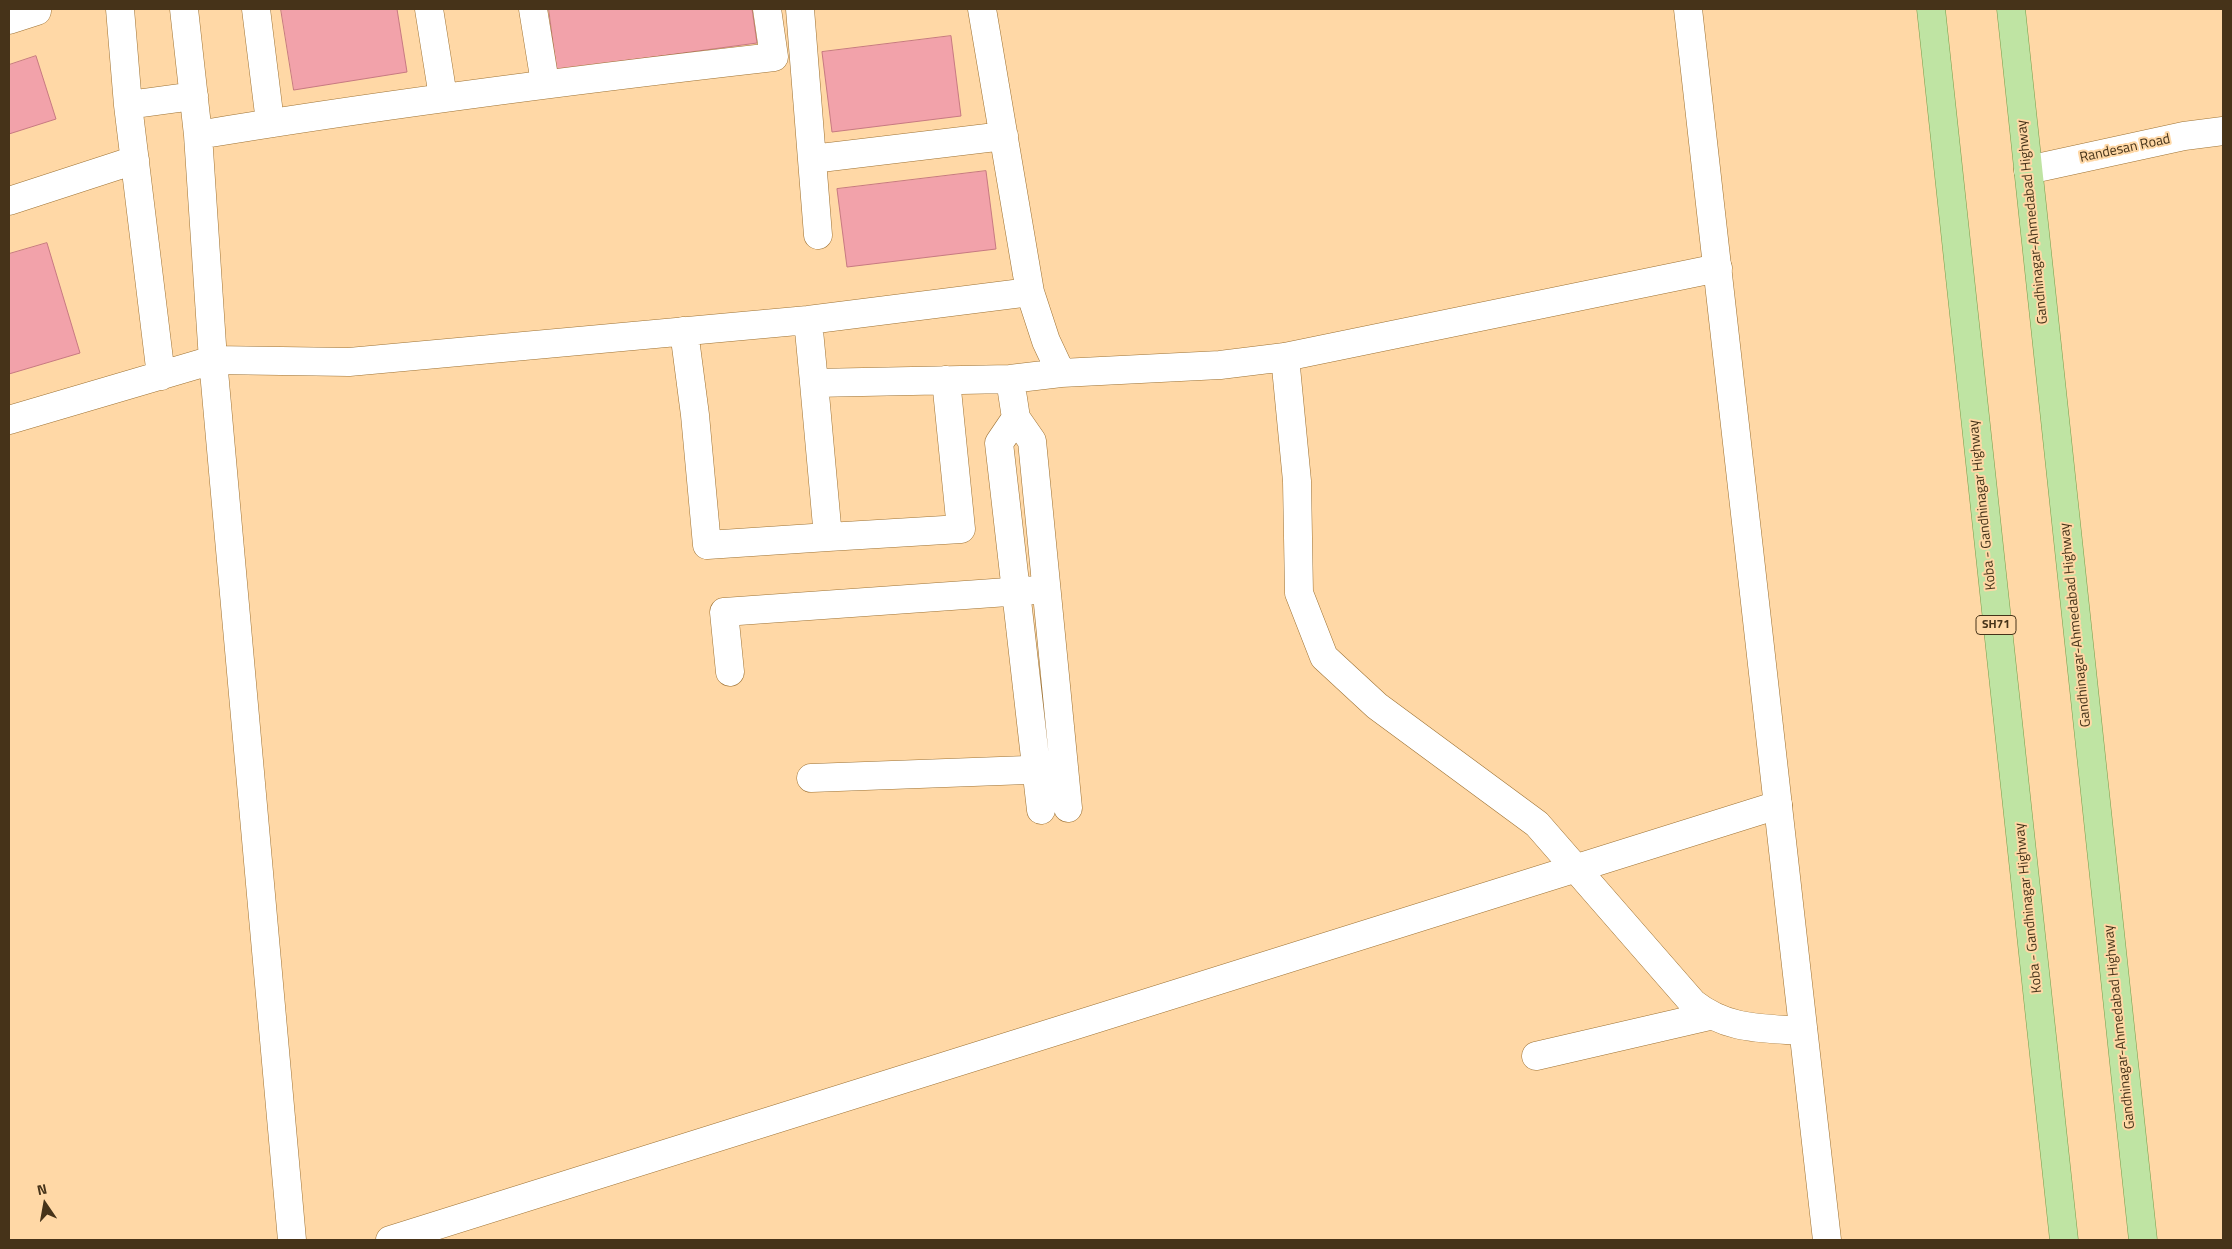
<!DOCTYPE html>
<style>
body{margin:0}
#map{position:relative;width:2232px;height:1249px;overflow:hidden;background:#ffd8a6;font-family:"Titillium Web",sans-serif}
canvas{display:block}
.frame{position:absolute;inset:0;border:10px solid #463319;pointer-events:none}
.north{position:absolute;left:20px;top:1179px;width:50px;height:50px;-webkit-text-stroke:4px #ffd8a6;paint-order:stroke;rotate:348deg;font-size:14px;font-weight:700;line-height:20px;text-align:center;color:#463319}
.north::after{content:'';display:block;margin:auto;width:18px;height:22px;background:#463319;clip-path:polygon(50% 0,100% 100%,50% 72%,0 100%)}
</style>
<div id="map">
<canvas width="2232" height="1249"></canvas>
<div class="frame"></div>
<div class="north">N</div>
</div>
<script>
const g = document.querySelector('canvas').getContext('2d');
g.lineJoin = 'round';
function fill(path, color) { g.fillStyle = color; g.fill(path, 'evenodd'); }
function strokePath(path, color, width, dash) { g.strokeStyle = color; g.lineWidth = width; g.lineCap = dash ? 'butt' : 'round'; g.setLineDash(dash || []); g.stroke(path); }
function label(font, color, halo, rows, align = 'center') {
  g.font = font + ' "Titillium Web",sans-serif'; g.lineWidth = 4; g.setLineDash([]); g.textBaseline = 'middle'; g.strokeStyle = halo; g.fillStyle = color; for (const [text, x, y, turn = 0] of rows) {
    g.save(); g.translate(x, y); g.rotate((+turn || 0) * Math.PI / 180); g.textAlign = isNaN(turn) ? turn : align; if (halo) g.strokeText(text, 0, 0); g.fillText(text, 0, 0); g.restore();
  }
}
const building = new Path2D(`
 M 281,9 L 397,9 L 407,72 L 294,90 Z
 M 549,9 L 752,9 L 757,43 L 557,70 Z
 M 951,36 L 961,116 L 832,132 L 822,52 Z
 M 36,56 L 56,119 L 9,134 L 9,65 Z
 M 986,171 L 996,249 L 847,267 L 837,189 Z
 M 47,243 L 80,353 L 9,374 L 9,254 Z`);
fill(building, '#f2a2aa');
strokePath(building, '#c77981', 1);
const minor = new Path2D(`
 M 120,9 L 128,105 L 161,376
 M 184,9 L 198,135 L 213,360 L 292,1240
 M 256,9 L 270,122
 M 429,9 L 443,97
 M 533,9 L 545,83
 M 800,9 L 818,235
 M 982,9 L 1030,292 L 1046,341 L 1061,373
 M 9,20 L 37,11
 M 128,105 L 194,96
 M 198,135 C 390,103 581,79 774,57 L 767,9
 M 812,159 L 1004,136
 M 9,201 L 135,160
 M 808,320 L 814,383 L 1010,379 L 1061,373 L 1220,365 L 1285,357 L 1718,268
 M 684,331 L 695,415 L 707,545 L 828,537
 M 1285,357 L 1297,481 L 1299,593 L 1324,657 L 1377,706 L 1537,824 L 1693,1003 C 1727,1030 1761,1028 1803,1031
 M 1010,379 L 1016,418 L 1032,441 L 1068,808
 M 814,383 L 828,537 L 961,529 L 946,380
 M 1016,418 L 999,443 L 1041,810
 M 9,420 L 213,360 L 349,362 L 808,320 L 1030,292
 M 730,672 L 724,612 L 1036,590
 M 811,778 L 1054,769
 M 1536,1056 L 1709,1016
 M 390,1240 L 1778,805`);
const tertiary = new Path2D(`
 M 1688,9 L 1827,1240
 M 2028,170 L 2184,136 L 2223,131`);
const primary = new Path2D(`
 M 1931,9 L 2064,1240
 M 2011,9 L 2143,1240`);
strokePath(minor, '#9e7233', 29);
strokePath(tertiary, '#9e7233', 29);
strokePath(primary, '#799a4a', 29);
strokePath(minor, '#fff', 28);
strokePath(tertiary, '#fff', 28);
strokePath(primary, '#bfe4a3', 28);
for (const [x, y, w] of [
 [1996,625,40]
]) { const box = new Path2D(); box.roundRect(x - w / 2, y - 9.5, w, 19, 4); g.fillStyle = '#ffd8a6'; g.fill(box); strokePath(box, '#463319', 1); }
label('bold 12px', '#463319', null, [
 ["SH71",1996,625]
]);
label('14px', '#463319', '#ffd8a6', [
 ["Randesan Road",2125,149,-12],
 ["Gandhinagar-Ahmedabad Highway",2033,222,-96],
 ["Koba - Gandhinagar Highway",1983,505,-96],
 ["Gandhinagar-Ahmedabad Highway",2076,625,-96],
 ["Koba - Gandhinagar Highway",2029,908,-96],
 ["Gandhinagar-Ahmedabad Highway",2120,1027,-96]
]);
</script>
